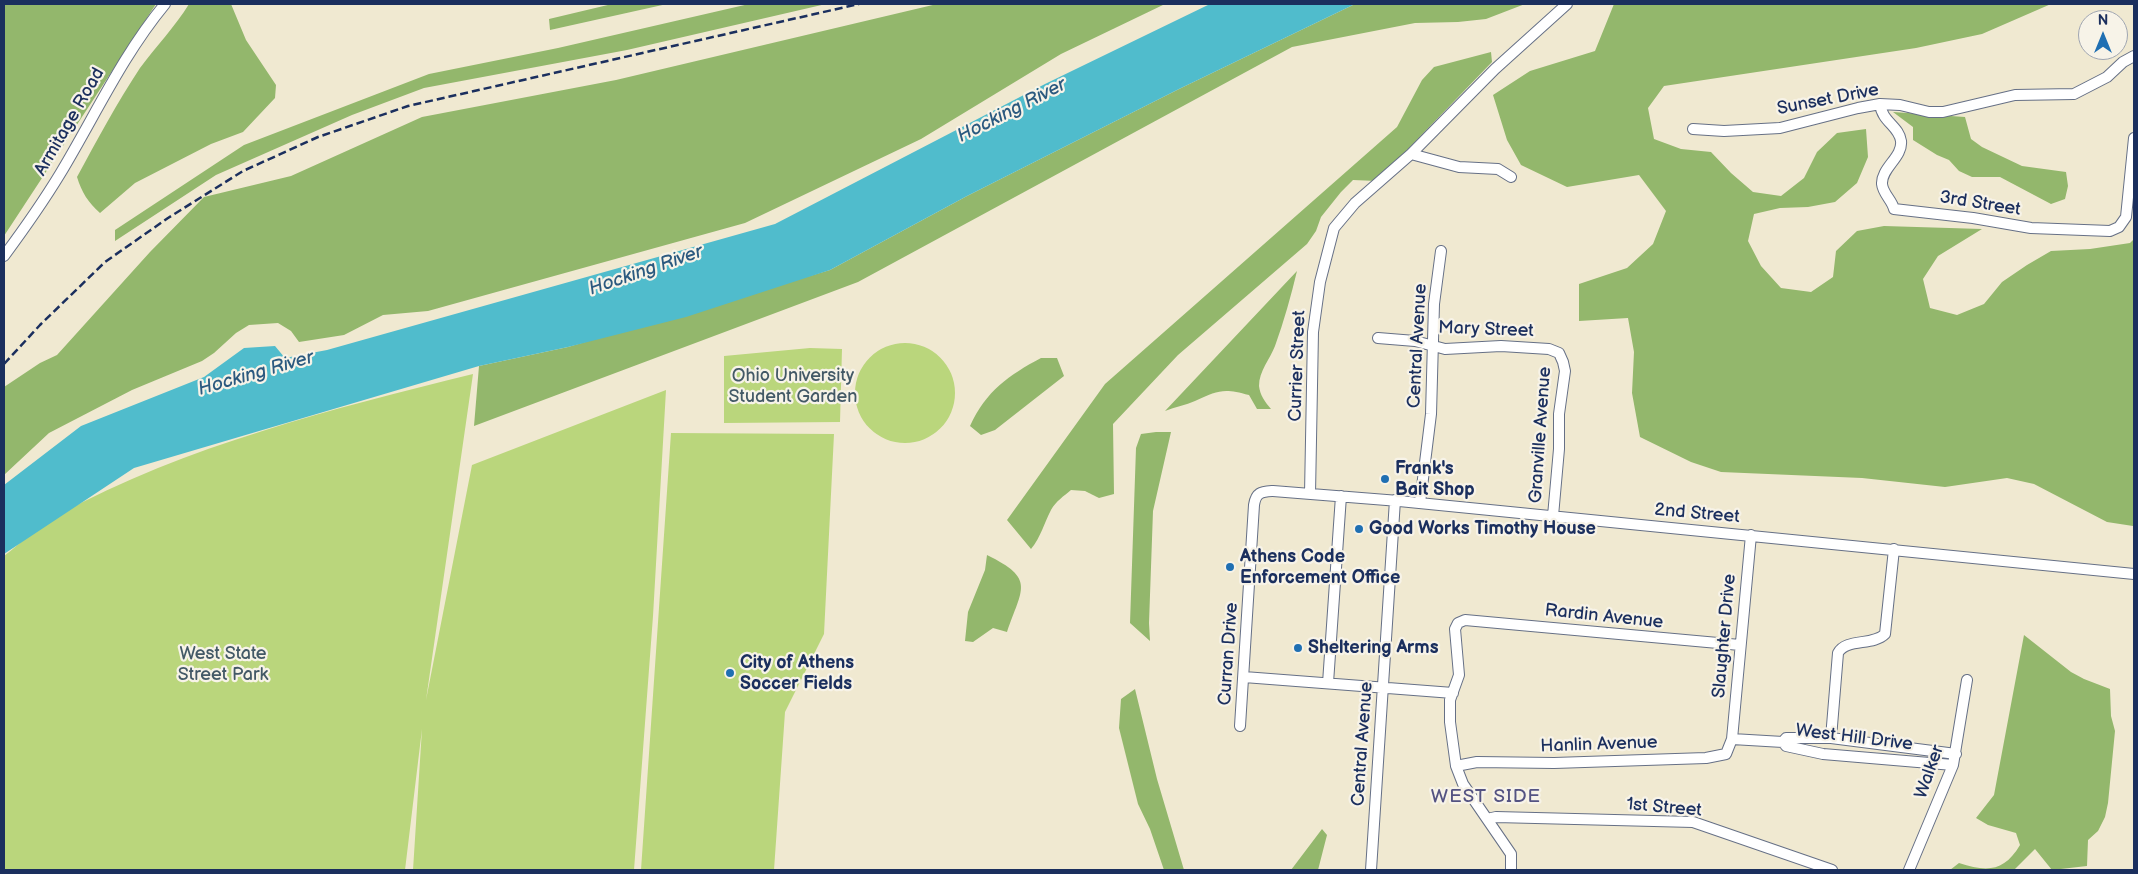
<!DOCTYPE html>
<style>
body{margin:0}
#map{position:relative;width:2138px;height:874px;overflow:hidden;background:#f0e9d1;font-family:"Balsamiq Sans",sans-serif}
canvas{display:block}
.frame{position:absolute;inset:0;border:5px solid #1b2f5e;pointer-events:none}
.north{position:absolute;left:2078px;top:10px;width:50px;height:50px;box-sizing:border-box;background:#f7f3e8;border:1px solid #9fa5b1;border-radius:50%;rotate:0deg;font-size:14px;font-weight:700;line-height:20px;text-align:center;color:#1b2f5e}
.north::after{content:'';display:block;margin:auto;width:18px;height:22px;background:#1f6fb2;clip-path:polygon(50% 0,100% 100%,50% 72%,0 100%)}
</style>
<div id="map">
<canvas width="2138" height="874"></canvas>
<div class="frame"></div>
<div class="north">N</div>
</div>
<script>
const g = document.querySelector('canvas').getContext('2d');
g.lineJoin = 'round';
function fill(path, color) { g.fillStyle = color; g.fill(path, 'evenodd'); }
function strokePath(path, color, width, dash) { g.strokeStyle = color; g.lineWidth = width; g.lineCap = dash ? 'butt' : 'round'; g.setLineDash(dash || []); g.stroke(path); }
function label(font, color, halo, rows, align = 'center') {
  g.font = font + ' "Balsamiq Sans",sans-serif'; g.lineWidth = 4.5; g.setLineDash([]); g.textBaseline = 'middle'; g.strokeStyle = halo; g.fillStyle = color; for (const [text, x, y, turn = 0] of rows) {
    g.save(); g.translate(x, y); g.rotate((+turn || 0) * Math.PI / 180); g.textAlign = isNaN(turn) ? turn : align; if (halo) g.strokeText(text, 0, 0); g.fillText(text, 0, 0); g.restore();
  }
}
fill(new Path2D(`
 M855 393a50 50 0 1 1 100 0a50 50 0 1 1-100 0Z
 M 810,348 L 842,349 L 840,422 L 724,423 L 724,356 Z
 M 473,374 L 426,700 L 472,465 L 666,390 L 653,616 L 634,870 L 413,870 L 422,729 L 405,870 L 4,870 L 4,556 C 21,543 39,525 58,515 C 187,445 332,409 473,374 Z
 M 671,433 L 834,434 L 824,634 L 785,712 L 774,870 L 641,870 Z`), '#bad67c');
fill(new Path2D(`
 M 4,4 L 156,4 L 4,236 Z
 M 189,4 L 231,4 L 246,40 L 276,85 L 275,98 L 243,132 L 211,144 L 135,183 L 100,213 C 88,202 82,193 77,177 C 97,140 117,103 140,68 C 156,46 175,27 189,4 Z
 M 612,4 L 667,4 L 550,30 L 549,19 Z
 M 749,4 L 826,4 L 627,50 L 424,88 L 352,115 L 216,175 L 115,241 L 115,230 L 244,145 L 429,74 L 558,48 Z
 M 937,4 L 1165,4 L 1061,54 L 921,139 L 745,223 L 428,311 L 383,315 L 344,335 L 299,342 L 291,331 L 278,323 L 249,325 L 236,333 L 214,353 L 202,361 L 132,390 L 49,433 L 4,475 L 4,387 L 40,363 L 57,355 L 150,252 L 204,197 L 291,176 L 422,117 L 616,80 Z
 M 1355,4 L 1525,4 L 1486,19 L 1458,22 L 1415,23 L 1292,47 L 858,282 L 474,426 L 479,366 L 568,347 L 830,270 L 967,196 L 1179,89 Z
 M 1614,4 L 2051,4 L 1982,34 L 1916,48 L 1664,86 L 1648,108 L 1654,139 L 1681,149 L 1711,152 L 1731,173 L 1753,192 L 1781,196 L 1804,178 L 1817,152 L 1837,133 L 1866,129 L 1868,157 L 1857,183 L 1835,202 L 1808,207 L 1780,208 L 1754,214 L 1748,241 L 1761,266 L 1781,288 L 1811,292 L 1833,277 L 1836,251 L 1857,231 L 1884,226 L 1982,229 L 1938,256 L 1923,279 L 1930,308 L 1957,315 L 1984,304 L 2002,282 L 2027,265 L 2051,251 L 2090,249 L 2130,243 L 2134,239 L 2133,526 L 2107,522 L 2034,484 L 2007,478 L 1945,487 L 1862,478 L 1721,472 L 1691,462 L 1640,437 L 1632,393 L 1634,352 L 1628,318 L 1579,321 L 1579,284 L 1627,268 L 1653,244 L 1666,211 L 1639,175 L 1567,187 L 1521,165 L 1507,140 L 1493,95 L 1530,71 L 1595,51 Z
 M 1491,52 L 1492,62 L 1377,181 L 1353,180 L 1341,192 L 1321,217 L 1316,231 L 1307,244 L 1178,355 L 1113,424 L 1114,494 L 1099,498 L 1085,491 L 1071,490 C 1064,496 1056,501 1051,510 C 1044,523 1041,537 1031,549 L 1007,520 L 1105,384 L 1397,127 L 1422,80 L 1434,67 Z
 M 1893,112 L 1965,117 L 1971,139 L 1982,147 L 2022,166 L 2066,172 L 2068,186 L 2065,199 L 2051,204 L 2000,177 L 1972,177 L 1959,171 L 1949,160 L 1937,155 L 1913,140 L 1913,127 Z
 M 1297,271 C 1291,296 1284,321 1275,346 C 1270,359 1259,371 1259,386 C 1260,395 1265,402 1271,409 L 1257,409 L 1249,395 C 1224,388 1218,390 1195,401 C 1186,405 1175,407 1165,411 Z
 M 1041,358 L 1057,358 L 1064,376 L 995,430 L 981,435 L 970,426 C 986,391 1009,375 1041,358 Z
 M 1156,432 L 1171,432 L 1153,511 L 1149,623 L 1150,641 L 1130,623 L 1136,448 L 1141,434 Z
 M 987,555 C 1036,579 1022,588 1007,632 L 993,628 L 973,642 L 965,641 L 968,612 L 985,570 Z
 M 2024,635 L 2071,672 L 2084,679 L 2110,689 L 2111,716 L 2115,731 L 2108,803 L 2105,817 L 2098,831 L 2088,840 L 2087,866 L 2052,870 L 2035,849 L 2014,870 L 1950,870 L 1959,863 C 1987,872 2004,872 2020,845 L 2016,833 L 1988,825 L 1976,818 L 1994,795 Z
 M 1135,689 L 1157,779 L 1184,870 L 1164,870 L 1150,829 L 1138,804 L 1119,728 L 1121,699 Z
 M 1322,829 L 1327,835 L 1318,870 L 1291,870 Z`), '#93b76c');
fill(new Path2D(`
 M 1210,4 L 1355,4 L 1179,89 L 967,196 L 830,270 L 686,317 L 568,347 L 479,366 L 134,468 L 4,554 L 4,485 L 81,426 L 204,377 L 244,348 L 275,346 L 285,358 L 327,350 L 775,224 L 1045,84 Z`), '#50bccc');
const minor = new Path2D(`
 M 1880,104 C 1882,122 1899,126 1901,141 C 1903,157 1881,168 1882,184 C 1883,194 1892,200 1894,209 L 1973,218 L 2031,228 L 2110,231 L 2119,227 L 2126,217 L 2134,138
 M 1693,129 L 1724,131 L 1780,128 L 1858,108 L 1880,104 L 1900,105 L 1929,112 L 1943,112 L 2015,95 L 2074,94 L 2107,77 L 2123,62 L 2134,56
 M 1411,154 L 1459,167 L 1498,169 L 1511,177
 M 4,256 C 24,229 43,202 60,174 C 95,116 122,56 165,4
 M 1378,338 L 1415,341 L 1445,349 L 1501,346 L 1549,349 L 1559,353 L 1563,362 L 1565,371 L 1559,414 L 1559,449 L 1553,516
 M 1310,494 L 1313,332 L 1320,282 L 1334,228 L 1355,203 L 1411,154 L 1495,69 L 1567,4
 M 1420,503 L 1431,414 L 1434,304 L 1441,251
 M 1244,677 L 1453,693
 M 1328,683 L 1341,496
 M 1240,726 L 1254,505 C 1256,492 1261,492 1273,491 L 1399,501 L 2134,574
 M 1831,738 L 1838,653 C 1846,638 1873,646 1885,634 L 1894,549
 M 1732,739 L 1783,742 L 1786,746 L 1823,754 L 1953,765
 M 1783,742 L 1786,738 L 1831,738 L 1956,754
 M 1456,766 L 1477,762 L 1554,763 L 1706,758 L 1726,754 L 1732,739 L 1751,535
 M 1487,819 L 1496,817 L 1693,822 L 1832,870
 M 1371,870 L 1395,500
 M 1511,870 L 1511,854 L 1463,784 L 1456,766 L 1450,722 L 1450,700 L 1459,675 L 1455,629 L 1458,623 L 1465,620 L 1740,645
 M 1909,870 L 1953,765 L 1967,680`);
strokePath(minor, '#667086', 12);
strokePath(minor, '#fff', 10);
strokePath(new Path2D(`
 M 4,364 L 40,325 L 105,262 L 168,218 L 243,171 L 318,137 L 408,106 L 859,4`), '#1b2f5e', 2.5, [8, 4]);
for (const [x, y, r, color] of [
 [1385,479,5,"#1f6fb2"],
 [1359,529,5,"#1f6fb2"],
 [1230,567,5,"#1f6fb2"],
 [1298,648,5,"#1f6fb2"],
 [730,673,5,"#1f6fb2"]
]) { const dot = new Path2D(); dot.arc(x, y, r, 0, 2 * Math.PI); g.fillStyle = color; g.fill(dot); strokePath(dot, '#f7f3e8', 2); }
label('18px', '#1b2f5e', '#f7f3e8', [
 ["Sunset Drive",1828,100,-11],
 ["Armitage Road",70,122,-60],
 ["3rd Street",1980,204,9],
 ["Mary Street",1486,330,2],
 ["Central Avenue",1418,346,-87],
 ["Currier Street",1298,366,-88],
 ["Granville Avenue",1541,435,-86],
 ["2nd Street",1697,514,5],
 ["Rardin Avenue",1604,617,6],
 ["Slaughter Drive",1725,636,-85],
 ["Curran Drive",1229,654,-86],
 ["West Hill Drive",1854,738,7],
 ["Central Avenue",1363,744,-86],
 ["Hanlin Avenue",1599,745,-2],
 ["Walker",1930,772,-71],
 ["1st Street",1664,808,5]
]);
label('18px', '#435966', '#f7f3e8', [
 ["Ohio University",793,376],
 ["Student Garden",793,397],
 ["West State",223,654],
 ["Street Park",223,675]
]);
label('bold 18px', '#1b2f5e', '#f7f3e8', [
 ["Frank's",1395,469],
 ["Bait Shop",1395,490],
 ["Good Works Timothy House",1369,529],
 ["Athens Code",1240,557],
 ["Enforcement Office",1240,578],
 ["Sheltering Arms",1308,648],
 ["City of Athens",740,663],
 ["Soccer Fields",740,684]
], 'left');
label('italic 19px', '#2b597f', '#f7f3e8', [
 ["Hocking River",1012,111,-27],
 ["Hocking River",646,271,-19],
 ["Hocking River",256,374,-16]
]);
g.letterSpacing = '1px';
label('19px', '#545382', '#f7f3e8', [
 ["WEST SIDE",1486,797]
]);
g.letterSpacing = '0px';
</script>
